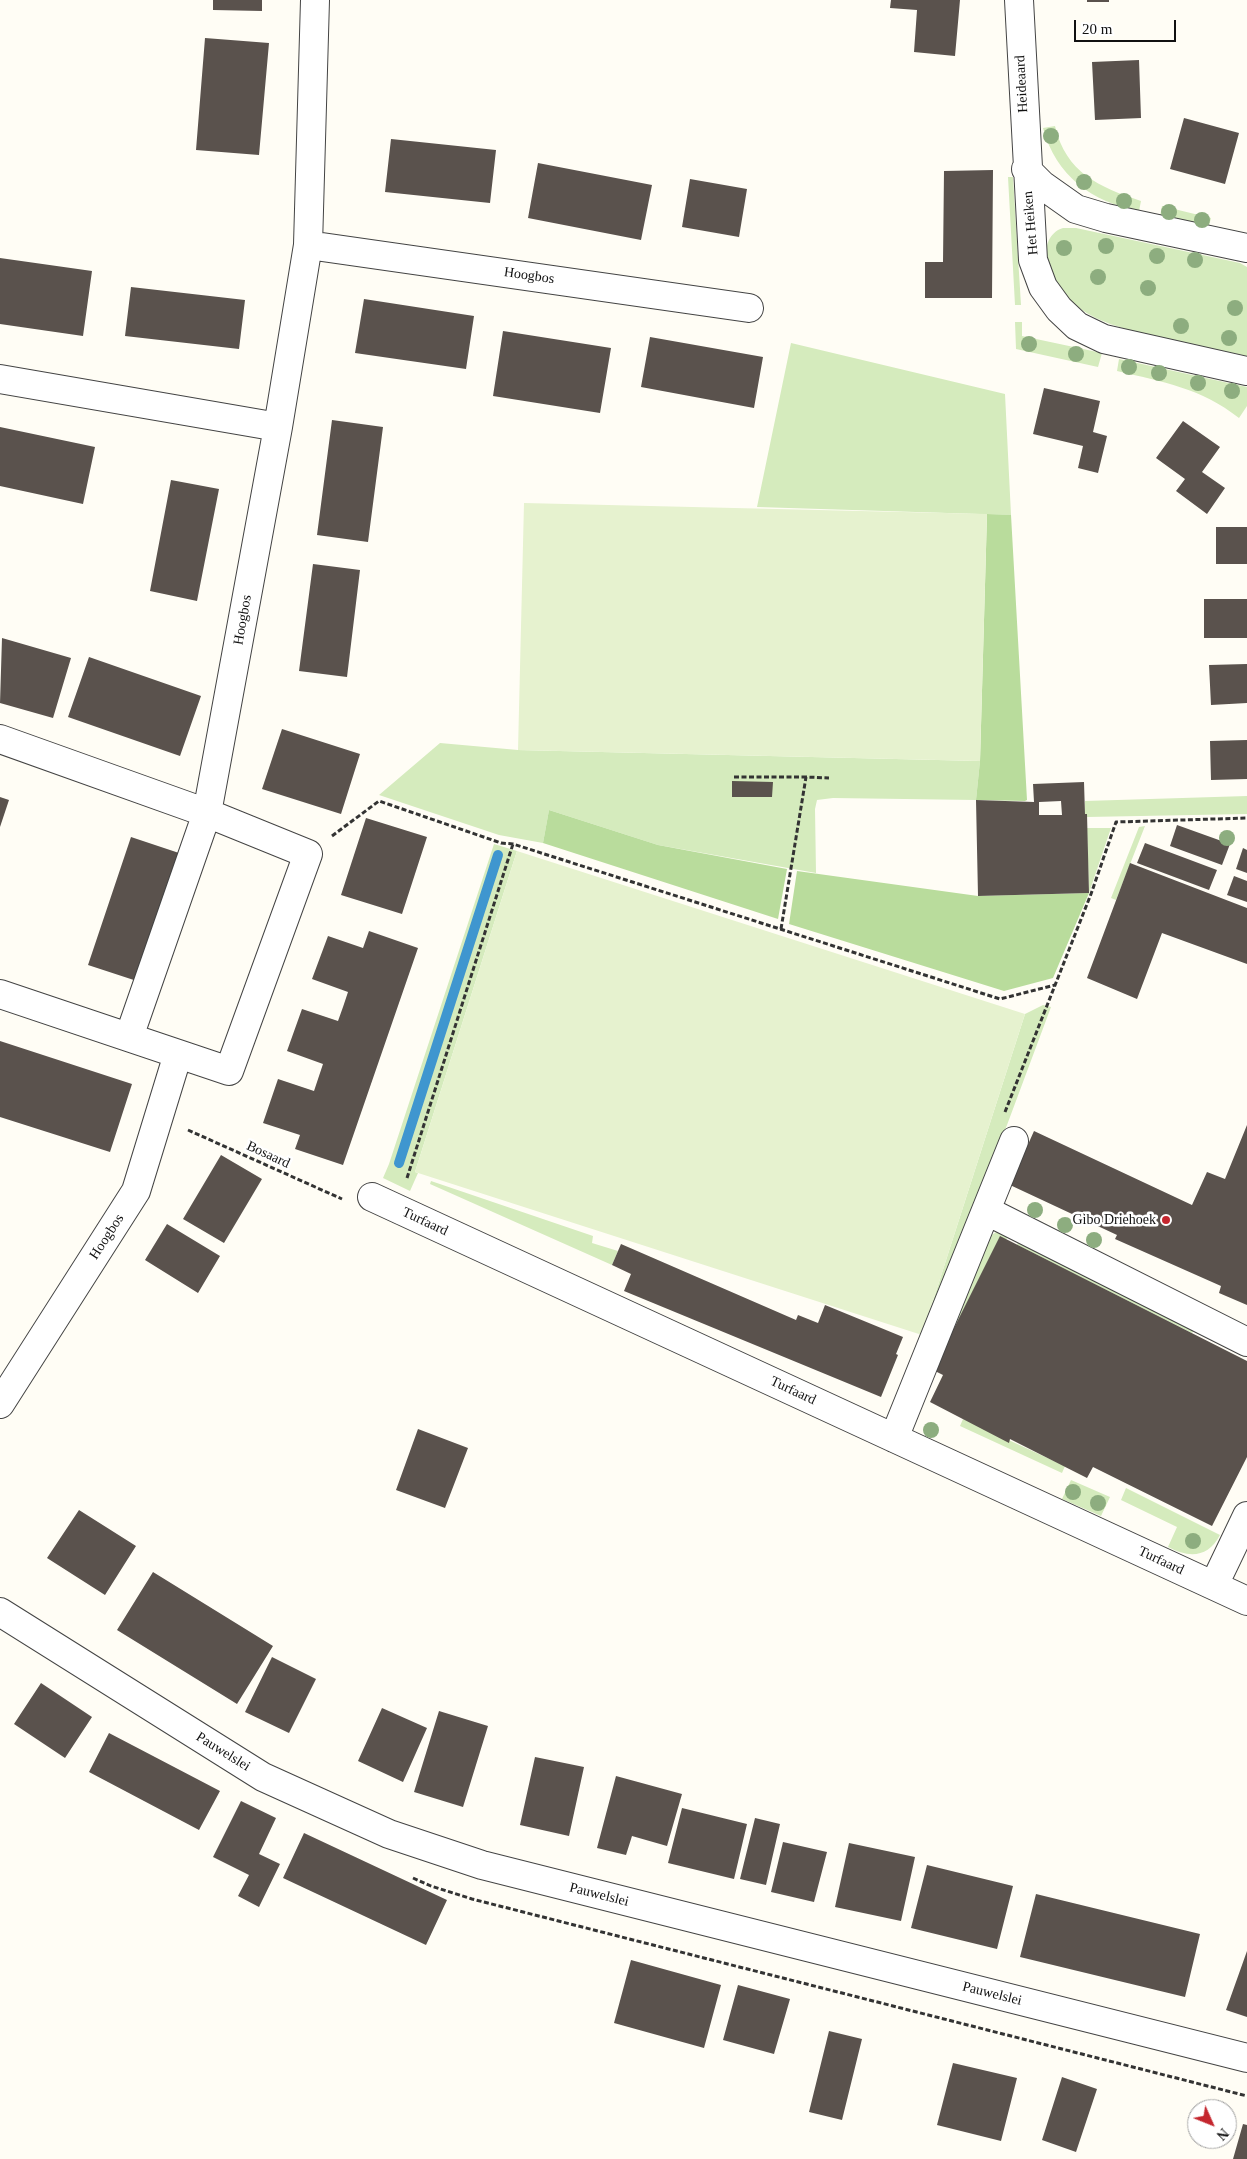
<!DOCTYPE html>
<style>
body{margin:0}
#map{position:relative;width:1247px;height:2159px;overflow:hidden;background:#fffdf5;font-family:"Times New Roman",serif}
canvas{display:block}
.north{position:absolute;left:1187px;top:2099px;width:50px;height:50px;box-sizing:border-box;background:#fff;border:1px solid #a0a0a0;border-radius:50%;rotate:134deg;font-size:14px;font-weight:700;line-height:20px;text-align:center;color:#111}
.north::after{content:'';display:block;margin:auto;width:18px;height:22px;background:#c4262e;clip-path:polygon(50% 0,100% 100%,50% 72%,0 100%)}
.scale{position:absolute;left:1074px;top:20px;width:102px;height:22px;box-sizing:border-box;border:2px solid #111;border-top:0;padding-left:6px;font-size:15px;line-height:18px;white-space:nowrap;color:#111;-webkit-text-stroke:4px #fff;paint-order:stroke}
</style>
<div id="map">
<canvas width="1247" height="2159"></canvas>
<div class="north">N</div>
<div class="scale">20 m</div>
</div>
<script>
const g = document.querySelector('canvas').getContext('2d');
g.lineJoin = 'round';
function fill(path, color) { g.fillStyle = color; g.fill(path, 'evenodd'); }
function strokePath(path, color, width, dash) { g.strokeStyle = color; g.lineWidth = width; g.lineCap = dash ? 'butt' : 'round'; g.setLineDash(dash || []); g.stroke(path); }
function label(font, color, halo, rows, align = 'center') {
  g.font = font + ' "Times New Roman",serif'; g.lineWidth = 5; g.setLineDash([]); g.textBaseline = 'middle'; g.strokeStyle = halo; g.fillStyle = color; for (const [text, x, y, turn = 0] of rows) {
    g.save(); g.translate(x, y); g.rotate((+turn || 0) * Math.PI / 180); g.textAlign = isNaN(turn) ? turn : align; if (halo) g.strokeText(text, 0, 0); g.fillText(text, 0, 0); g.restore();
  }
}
fill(new Path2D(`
 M 1055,126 C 1066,173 1099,187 1141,201 L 1139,211 C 1092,202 1056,176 1043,128 Z
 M 1008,177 L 1013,177 L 1021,305 L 1015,305 Z
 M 1162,206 L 1211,218 L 1209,226 L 1160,216 Z
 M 1063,228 L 1076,228 L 1240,263 L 1247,267 L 1247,356 C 1221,351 1195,345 1169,339 C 1117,328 1057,317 1047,254 C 1045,243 1052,231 1063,228 Z
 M 1015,322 L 1022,322 L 1022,336 L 1102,353 L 1098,367 L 1016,349 Z
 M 791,343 L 1005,394 L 1011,515 L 757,507 Z
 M 1119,359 L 1247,387 L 1247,406 L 1239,418 C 1201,388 1163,382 1117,371 Z
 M 440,743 L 518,750 L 980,761 L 976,800 L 833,798 L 817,800 L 815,809 L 816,873 L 658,845 L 549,810 L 543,843 L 499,835 L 379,795 Z
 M 1247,796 L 1247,814 L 1087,817 L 1087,814 L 1085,814 L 1085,801 Z
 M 1145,826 L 1116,900 L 1111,898 L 1139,827 Z
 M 1087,828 L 1111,828 L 1089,893 Z
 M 494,844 L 517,851 L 415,1172 L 418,1173 L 410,1191 L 383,1178 L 389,1164 Z
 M 1043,1005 L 1051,1007 L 1007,1125 L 922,1335 L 1025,1014 Z
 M 431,1181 L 593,1236 L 592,1243 L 618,1251 L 612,1265 L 430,1184 Z
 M 1001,1229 L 1010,1233 L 957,1323 L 953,1321 L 990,1236 Z
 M 1020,1237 L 1197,1326 L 1192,1333 L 1017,1245 Z
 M 963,1419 L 1065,1466 L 1062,1473 L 960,1426 Z
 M 1071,1480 L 1110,1497 L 1101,1516 L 1062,1499 Z
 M 1126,1488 L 1220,1535 C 1208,1558 1189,1558 1168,1547 L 1177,1527 L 1121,1500 Z`), '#d5ebbd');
fill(new Path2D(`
 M 987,514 L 1011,515 L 1027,800 L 1025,801 L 976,800 L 980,761 Z
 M 549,810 L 658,845 L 787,869 L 778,919 L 543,843 Z
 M 797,871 L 978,896 L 1089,893 L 1053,978 L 1004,991 L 789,924 Z`), '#b9dc9c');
fill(new Path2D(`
 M 524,503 L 987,514 L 980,761 L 518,750 Z
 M 517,851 L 1025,1014 L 922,1335 L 415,1172 Z`), '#e6f2cf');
strokePath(new Path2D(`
 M 399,1163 L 498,855`), '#3f96cf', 10);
fill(new Path2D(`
 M 213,0 L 262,0 L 262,11 L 213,10 Z
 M 891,0 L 960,0 L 955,56 L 914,52 L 917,10 L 890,8 Z
 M 1087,0 L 1109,0 L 1109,2 L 1087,2 Z
 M 205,38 L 269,43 L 259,155 L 196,150 Z
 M 1139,60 L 1141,118 L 1095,120 L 1092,62 Z
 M 1184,118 L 1239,133 L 1225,184 L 1170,169 Z
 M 391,139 L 496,150 L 490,203 L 385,192 Z
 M 538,163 L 652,185 L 641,240 L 528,218 Z
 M 993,170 L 992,298 L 925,298 L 925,262 L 943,262 L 944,171 Z
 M 690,179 L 747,189 L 739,237 L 682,227 Z
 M 0,258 L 92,271 L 83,336 L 0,324 Z
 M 131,287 L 245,300 L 239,349 L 125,336 Z
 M 364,299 L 474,316 L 466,369 L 355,353 Z
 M 503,331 L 611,348 L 600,413 L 493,396 Z
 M 650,337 L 763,357 L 754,408 L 641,387 Z
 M 1044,388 L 1100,401 L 1093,432 L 1107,436 L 1098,473 L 1078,468 L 1083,446 L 1033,434 Z
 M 332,420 L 383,427 L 368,542 L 317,535 Z
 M 1183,421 L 1220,447 L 1202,472 L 1225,488 L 1207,514 L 1176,491 L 1185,479 L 1156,458 Z
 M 0,427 L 95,447 L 83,504 L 0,486 Z
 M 171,480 L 219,489 L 197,601 L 150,591 Z
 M 1216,527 L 1247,527 L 1247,564 L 1216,564 Z
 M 313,564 L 360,570 L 347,677 L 299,671 Z
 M 1204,599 L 1247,599 L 1247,638 L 1204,638 Z
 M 2,638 L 71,658 L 53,718 L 0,703 Z
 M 89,657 L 201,696 L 180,756 L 68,717 Z
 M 1247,664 L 1247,703 L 1211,705 L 1209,665 Z
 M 282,729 L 360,754 L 341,814 L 262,789 Z
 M 1247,740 L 1247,779 L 1211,780 L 1210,741 Z
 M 732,781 L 773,782 L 772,797 L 732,797 Z
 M 1084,782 L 1085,814 L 1087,814 L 1089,893 L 978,896 L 976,800 L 1034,802 L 1033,784 ZM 1061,801 L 1062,815 L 1039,815 L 1039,802 Z
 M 0,797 L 9,800 L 0,827 Z
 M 366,818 L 427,837 L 402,914 L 341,895 Z
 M 1177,825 L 1230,844 L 1222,865 L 1170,846 Z
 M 131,837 L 188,856 L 146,984 L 88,965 Z
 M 1145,843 L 1217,870 L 1209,890 L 1137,863 Z
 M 1243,848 L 1247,850 L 1247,873 L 1236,869 Z
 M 1130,863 L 1247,908 L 1247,964 L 1162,933 L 1137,999 L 1087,978 Z
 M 1234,876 L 1247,881 L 1247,902 L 1227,895 Z
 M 369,931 L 418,948 L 343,1165 L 295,1149 L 300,1135 L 263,1123 L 278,1079 L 314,1091 L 323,1064 L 287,1051 L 302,1009 L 338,1021 L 343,1007 L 348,992 L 312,979 L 328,936 L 363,948 Z
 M 0,1041 L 132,1084 L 110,1152 L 0,1117 Z
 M 1247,1125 L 1247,1305 L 1219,1293 L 1221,1286 L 1115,1239 L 1117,1235 L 1010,1185 L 1034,1131 L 1192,1205 L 1207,1172 L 1225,1179 Z
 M 221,1155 L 262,1179 L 224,1243 L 183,1219 Z
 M 167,1224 L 220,1256 L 198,1293 L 145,1260 Z
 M 1000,1236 L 1247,1361 L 1247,1457 L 1212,1526 L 1093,1467 L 1087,1478 L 1010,1439 L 1009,1443 L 930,1402 L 943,1375 L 933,1370 Z
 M 621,1244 L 796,1320 L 798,1315 L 818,1323 L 825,1305 L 903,1337 L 896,1354 L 898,1355 L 881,1397 L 624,1291 L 631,1274 L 612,1265 Z
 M 418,1429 L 468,1448 L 445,1508 L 396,1490 Z
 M 79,1510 L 136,1546 L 105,1595 L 47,1558 Z
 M 153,1572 L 273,1646 L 237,1704 L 117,1630 Z
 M 272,1657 L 316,1679 L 289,1733 L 245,1712 Z
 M 41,1683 L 92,1717 L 65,1758 L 14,1724 Z
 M 382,1708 L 427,1728 L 403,1782 L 358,1761 Z
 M 439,1711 L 488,1726 L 463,1807 L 414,1792 Z
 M 109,1733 L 220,1791 L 199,1830 L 89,1772 Z
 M 535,1757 L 584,1767 L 569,1836 L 520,1825 Z
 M 616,1776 L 682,1794 L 667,1846 L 632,1836 L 626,1855 L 597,1848 Z
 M 241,1801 L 276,1818 L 259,1854 L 280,1864 L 259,1907 L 238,1896 L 249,1875 L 213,1857 Z
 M 682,1808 L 747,1824 L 734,1879 L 668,1863 Z
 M 755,1818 L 780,1824 L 766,1885 L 740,1879 Z
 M 304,1833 L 447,1900 L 426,1945 L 283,1878 Z
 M 783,1842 L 827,1852 L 814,1902 L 771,1892 Z
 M 849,1843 L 915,1857 L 901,1921 L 835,1907 Z
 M 927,1865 L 1013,1886 L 997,1949 L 911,1928 Z
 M 1036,1894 L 1200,1934 L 1185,1997 L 1020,1957 Z
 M 1247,1951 L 1247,2017 L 1226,2010 Z
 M 631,1960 L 721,1985 L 704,2048 L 614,2023 Z
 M 738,1985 L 790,1999 L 774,2054 L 723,2040 Z
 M 829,2031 L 862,2039 L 842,2120 L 809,2112 Z
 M 953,2063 L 1017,2078 L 1001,2141 L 937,2125 Z
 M 1062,2077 L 1097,2089 L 1076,2152 L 1042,2140 Z
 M 1243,2124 L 1247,2125 L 1247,2159 L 1233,2159 Z`), '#5a524d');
const minor = new Path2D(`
 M 1019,0 L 1033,260 L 1043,287 L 1059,309 L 1077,326 L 1104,339 L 1247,371
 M 1026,169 L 1042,185 L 1076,209 L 1106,218 L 1247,248
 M 308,245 L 749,308
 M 0,379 L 278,427
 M 0,739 L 207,813 L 308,854 L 229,1071 L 0,994
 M 129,1037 L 207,813 L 278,427 L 308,245 L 315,0
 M 372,1197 L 1247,1601
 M 987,1211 L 1247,1342
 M 0,1404 L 136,1191 L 178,1054
 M 894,1438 L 1014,1141
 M 1214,1585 L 1247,1516
 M 0,1612 L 263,1777 L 389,1834 L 482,1865 L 1247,2058`);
strokePath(minor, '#444', 30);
strokePath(new Path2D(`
 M 734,777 L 806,777
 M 332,836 L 379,801 L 501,843 L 513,844 L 1000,999 L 1055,985
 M 781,929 L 806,777 L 829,778
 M 1005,1112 L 1091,894 L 1116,822 L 1247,818
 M 188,1130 L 342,1199
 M 407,1178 L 513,844
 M 413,1878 L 431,1886 L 472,1899 L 1247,2096`), '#333', 3, [5, 2.5]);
strokePath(minor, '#fff', 28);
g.fillStyle = '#8dad7f';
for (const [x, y] of [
 [1051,136],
 [1084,182],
 [1124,201],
 [1169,212],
 [1202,220],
 [1106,246],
 [1064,248],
 [1157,256],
 [1195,260],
 [1098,277],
 [1148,288],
 [1235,308],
 [1181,326],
 [1229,338],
 [1029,344],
 [1076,354],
 [1129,367],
 [1159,373],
 [1198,383],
 [1232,391],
 [1227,838],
 [1035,1210],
 [1065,1225],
 [1094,1240],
 [931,1430],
 [1073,1492],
 [1098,1503],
 [1193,1541]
]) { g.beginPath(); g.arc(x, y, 8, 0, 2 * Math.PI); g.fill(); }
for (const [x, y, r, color] of [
 [1166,1220,5,"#c4262e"]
]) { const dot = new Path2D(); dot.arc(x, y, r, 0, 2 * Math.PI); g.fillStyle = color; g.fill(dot); strokePath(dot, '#fff', 2); }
label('14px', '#111', '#fff', [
 ["Heideaard",1022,84,-93],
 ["Het Heiken",1031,223,-95],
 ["Hoogbos",529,276,8],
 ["Hoogbos",243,620,-80],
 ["Bosaard",268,1155,25],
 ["Turfaard",425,1222,25],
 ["Hoogbos",107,1237,-57],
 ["Turfaard",793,1391,25],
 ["Turfaard",1161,1561,25],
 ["Pauwelslei",223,1752,32],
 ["Pauwelslei",599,1895,14],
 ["Pauwelslei",992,1994,14]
]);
label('14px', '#111', '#fff', [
 ["Gibo Driehoek",1156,1220]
], 'right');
</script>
